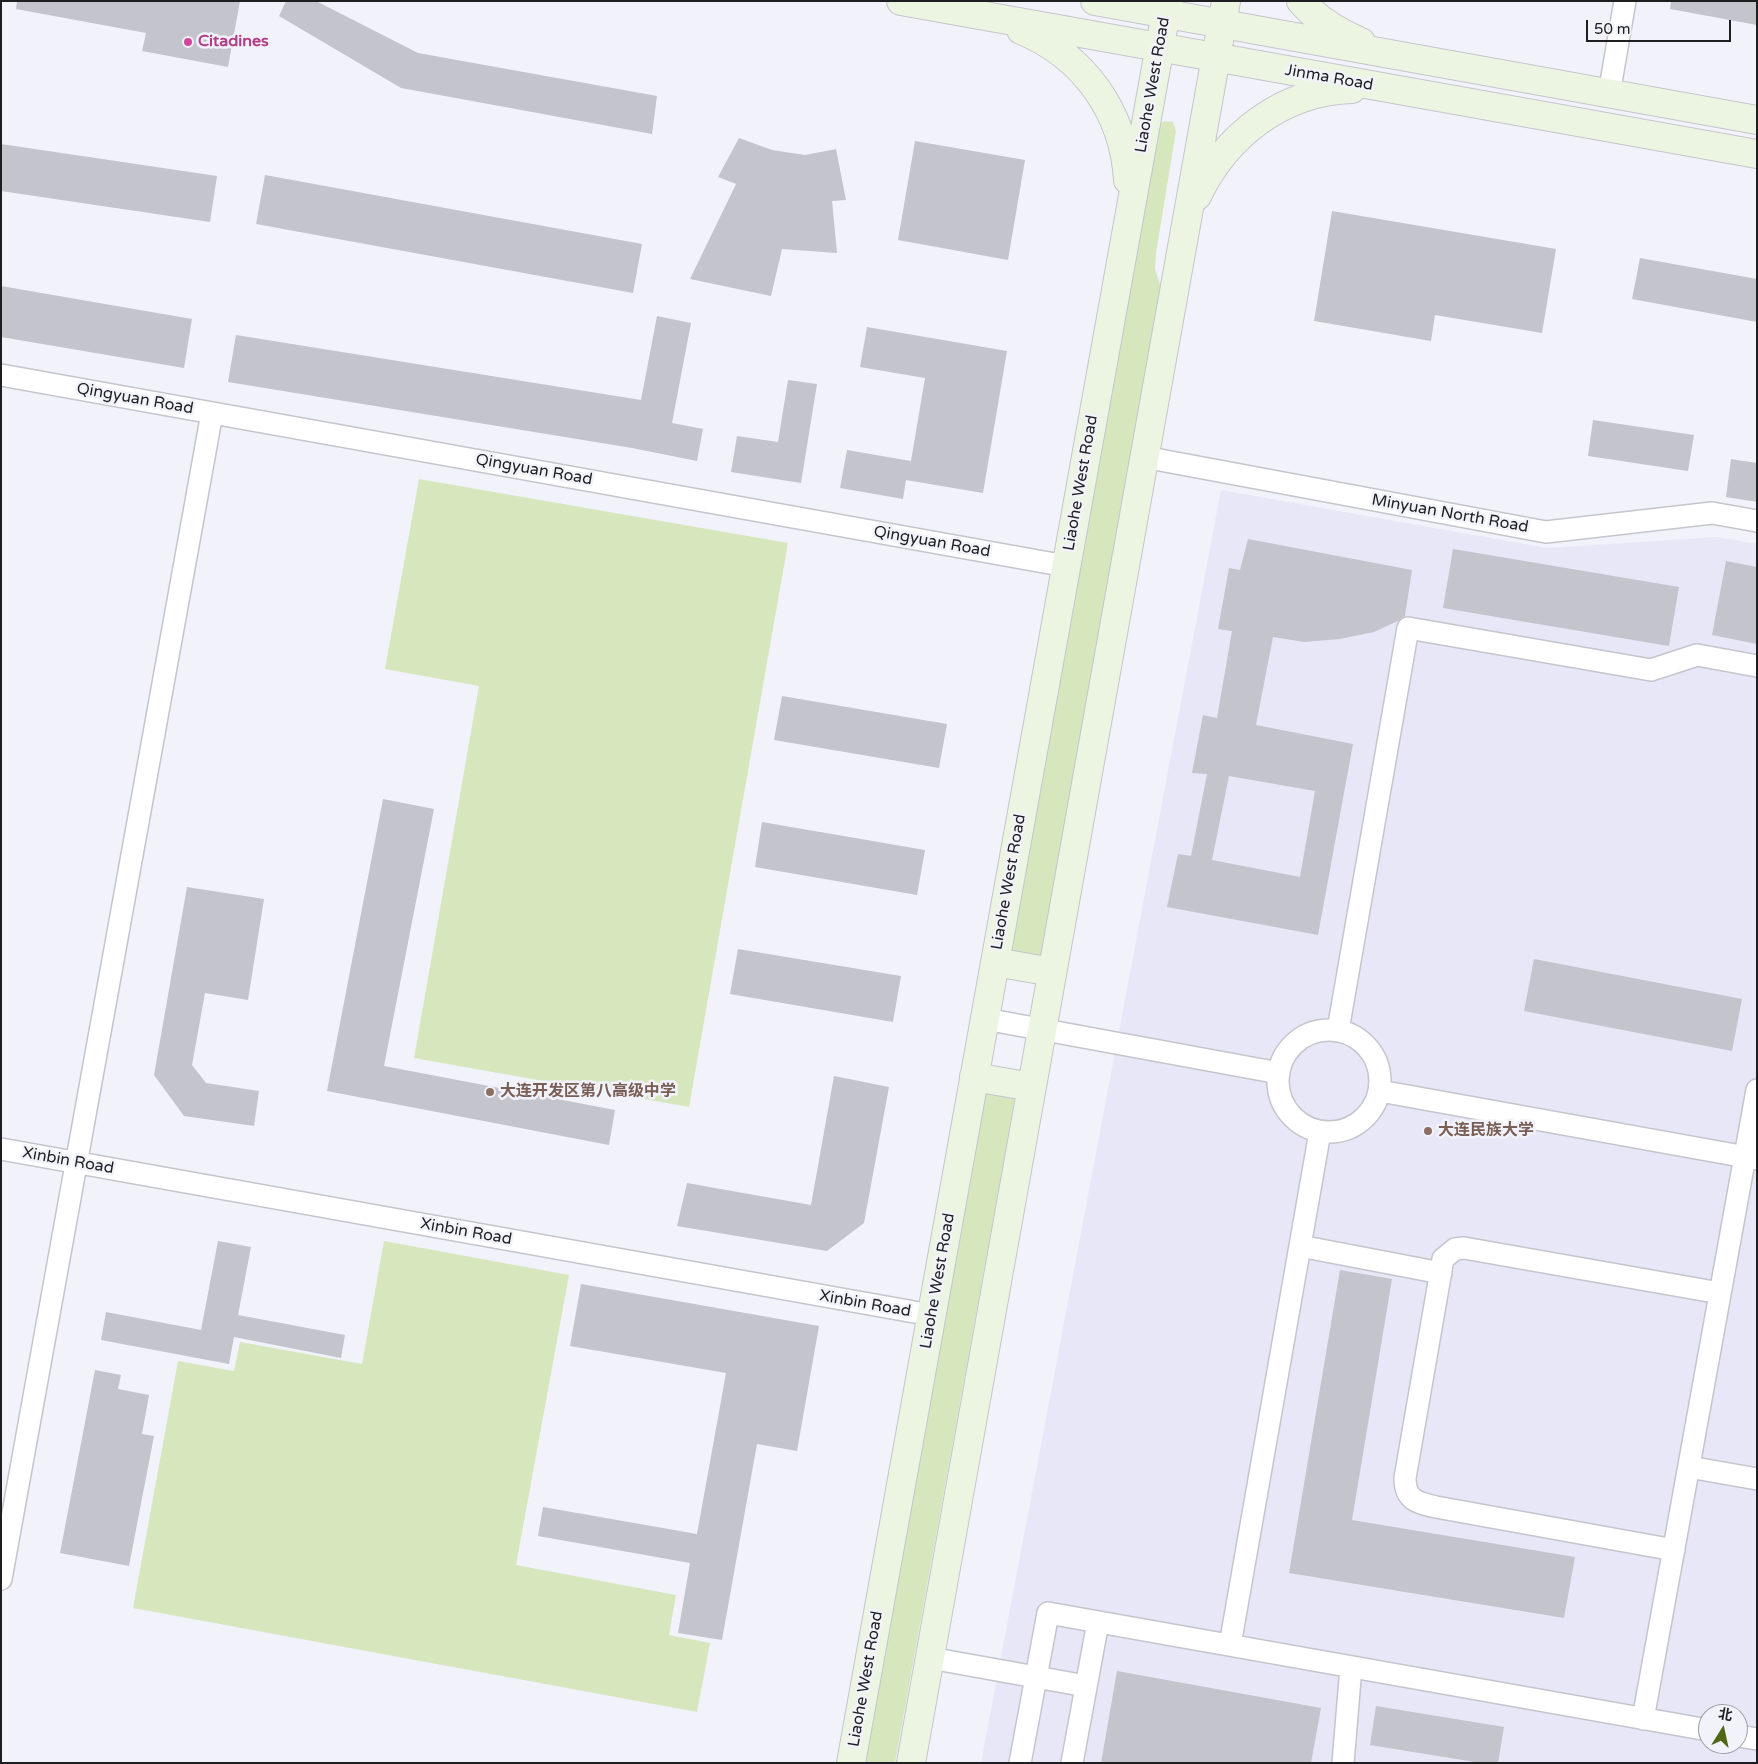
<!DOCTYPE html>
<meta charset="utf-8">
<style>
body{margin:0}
#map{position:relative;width:1758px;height:1764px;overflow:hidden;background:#f2f2fb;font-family:"Varela Round","Noto Sans SC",sans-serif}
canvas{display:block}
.frame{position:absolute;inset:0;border:2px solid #1e1e21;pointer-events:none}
.north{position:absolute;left:1698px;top:1704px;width:50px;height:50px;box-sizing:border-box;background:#f2f2fb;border:1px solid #9d9da4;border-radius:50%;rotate:10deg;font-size:14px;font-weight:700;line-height:20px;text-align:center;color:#1e1e21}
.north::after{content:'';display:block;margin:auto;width:18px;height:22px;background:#506716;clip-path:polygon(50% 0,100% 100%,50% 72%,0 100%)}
.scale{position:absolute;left:1586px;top:20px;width:145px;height:22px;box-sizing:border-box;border:2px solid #1e1e21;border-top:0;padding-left:6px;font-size:15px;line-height:18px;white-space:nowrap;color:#1e1e21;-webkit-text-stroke:4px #f2f2fb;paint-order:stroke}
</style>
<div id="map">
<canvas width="1758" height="1764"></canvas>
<div class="frame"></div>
<div class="north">北</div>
<div class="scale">50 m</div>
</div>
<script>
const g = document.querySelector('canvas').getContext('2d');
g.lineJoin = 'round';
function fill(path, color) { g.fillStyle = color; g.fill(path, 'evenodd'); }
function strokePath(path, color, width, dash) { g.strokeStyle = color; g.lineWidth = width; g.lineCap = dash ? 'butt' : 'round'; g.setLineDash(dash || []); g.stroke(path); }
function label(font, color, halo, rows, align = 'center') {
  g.font = font + ' "Varela Round","Noto Sans SC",sans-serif'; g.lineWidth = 5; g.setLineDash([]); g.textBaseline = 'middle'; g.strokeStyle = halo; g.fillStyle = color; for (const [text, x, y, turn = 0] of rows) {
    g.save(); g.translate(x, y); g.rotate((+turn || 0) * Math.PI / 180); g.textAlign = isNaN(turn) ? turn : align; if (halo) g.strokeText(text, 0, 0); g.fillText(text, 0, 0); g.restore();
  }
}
fill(new Path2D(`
 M 1221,490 L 1547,548 L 1716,537 L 1757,544 L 1757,1763 L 981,1763 ZM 1708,1714 L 1738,1714 L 1738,1744 L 1708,1744 Z`), '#e7e7f7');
fill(new Path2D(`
 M 1164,121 L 1173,122 L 1176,131 L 1156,253 L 1155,269 L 1161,288 L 1042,954 L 1030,964 L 1009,950 L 1156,127 Z
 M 419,479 L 788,543 L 689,1107 L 414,1058 L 479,686 L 385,669 Z
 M 1008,1088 L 1015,1098 L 895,1763 L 863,1763 L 983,1093 Z
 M 384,1241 L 569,1275 L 516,1565 L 676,1595 L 669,1635 L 710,1643 L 697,1712 L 133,1608 L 178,1361 L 234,1371 L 240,1342 L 362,1364 Z`), '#d6e6bd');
fill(new Path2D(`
 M 17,1 L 240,1 L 228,67 L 142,51 L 146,33 L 16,9 Z
 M 286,1 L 316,1 L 418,53 L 657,96 L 652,134 L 401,88 L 279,16 Z
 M 1671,1 L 1757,1 L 1757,25 L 1670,9 Z
 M 739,138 L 772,150 L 805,155 L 836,149 L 846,200 L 832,201 L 837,253 L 782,249 L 771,296 L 690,279 L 736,184 L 718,177 Z
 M 915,141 L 1025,160 L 1008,260 L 898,240 Z
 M 1,144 L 217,176 L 210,222 L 1,191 Z
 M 265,175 L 642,244 L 633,293 L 256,224 Z
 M 1332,211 L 1556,249 L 1542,333 L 1435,315 L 1431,341 L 1314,321 Z
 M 1640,258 L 1757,279 L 1757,322 L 1632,299 Z
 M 1,286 L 192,319 L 184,368 L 1,337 Z
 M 657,316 L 691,323 L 672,423 L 703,429 L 697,461 L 632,448 L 228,382 L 236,335 L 641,400 Z
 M 867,327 L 1007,351 L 983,493 L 906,480 L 903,499 L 840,488 L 847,450 L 911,461 L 925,378 L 860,367 Z
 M 788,380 L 817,384 L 801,483 L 731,472 L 737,436 L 778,442 Z
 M 1593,420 L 1694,435 L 1688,471 L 1588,456 Z
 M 1731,459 L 1757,463 L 1757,502 L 1726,497 Z
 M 1248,539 L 1412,570 L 1405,616 L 1398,621 L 1374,632 L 1340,639 L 1304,642 L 1273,637 L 1256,725 L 1353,744 L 1318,935 L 1167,907 L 1178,854 L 1191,856 L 1207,774 L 1192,773 L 1203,715 L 1217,718 L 1232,631 L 1218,629 L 1229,568 L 1240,570 ZM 1229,776 L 1315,791 L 1300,877 L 1212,860 Z
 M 1453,549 L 1679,587 L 1669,646 L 1443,608 Z
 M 1726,561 L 1757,567 L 1757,644 L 1712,635 Z
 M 782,696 L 947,724 L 939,768 L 774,740 Z
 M 383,799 L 434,809 L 384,1066 L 615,1110 L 609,1145 L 327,1091 Z
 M 762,822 L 925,850 L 917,895 L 755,867 Z
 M 187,887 L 264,899 L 248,1000 L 205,993 L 192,1065 L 206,1083 L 259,1091 L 254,1126 L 184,1116 L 154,1075 Z
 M 738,949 L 901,976 L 893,1022 L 730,994 Z
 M 1534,959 L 1742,999 L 1732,1051 L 1524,1011 Z
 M 834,1076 L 889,1087 L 864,1223 L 827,1251 L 677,1226 L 687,1183 L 811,1205 Z
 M 218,1241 L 251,1247 L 238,1315 L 345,1335 L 341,1358 L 234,1337 L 229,1364 L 101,1340 L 106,1312 L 201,1330 Z
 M 1340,1270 L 1392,1279 L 1352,1520 L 1575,1557 L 1564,1618 L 1289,1573 Z
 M 581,1284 L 819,1326 L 797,1451 L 757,1444 L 722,1640 L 678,1633 L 690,1563 L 538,1536 L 543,1507 L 697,1534 L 726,1373 L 570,1346 Z
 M 95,1370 L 121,1375 L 118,1389 L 149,1395 L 142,1434 L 154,1436 L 129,1566 L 60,1553 Z
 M 1117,1671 L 1321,1708 L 1311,1763 L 1101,1763 Z
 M 1376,1706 L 1504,1727 L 1498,1763 L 1481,1763 L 1370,1745 Z`), '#c3c4cc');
const street = new Path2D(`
 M 1609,94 L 1625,1
 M 1,375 L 1066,566
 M 1144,457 L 1546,532 L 1712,513 L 1757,521
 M 985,1019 L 1279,1073
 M1278 1081a51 51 0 1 1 102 0a51 51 0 1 1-102 0Z
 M 1338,1030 L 1408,628 L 1651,670 L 1697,655 L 1757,666
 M 1380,1091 L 1757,1159
 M 1,1149 L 931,1315
 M 1300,1246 L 1441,1273
 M 1689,1467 L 1757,1479
 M 1674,1550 L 1436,1507 C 1417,1503 1405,1500 1405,1478 L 1443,1259 L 1455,1249 L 1464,1248 L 1720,1293
 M 1,1579 L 212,413
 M 1230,1645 L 1320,1132
 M 930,1658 L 1086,1686
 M 1643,1719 L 1757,1090
 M 1738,1736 L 1757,1739
 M 1020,1763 L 1048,1613 L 1708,1730
 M 1072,1763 L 1098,1622
 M 1343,1763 L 1351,1667`);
const secondary = new Path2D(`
 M 901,1 L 1757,154
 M 1095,1 L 1757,120
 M 1301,1 C 1316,19 1340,33 1361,42
 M 1021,30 C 1084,56 1124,112 1128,180
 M 1197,196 C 1226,135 1283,91 1352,89
 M 995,962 L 1052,972
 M 974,1077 L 1032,1087
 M 851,1763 L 1168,1
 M 911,1763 L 1226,1`);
strokePath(street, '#c5c5cd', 24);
strokePath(secondary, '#c5c5cd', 30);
strokePath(street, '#fff', 21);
strokePath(secondary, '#ecf5e1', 28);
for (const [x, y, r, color] of [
 [188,42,5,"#d1479c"],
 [490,1092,5,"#8d6e63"],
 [1428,1131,5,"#8d6e63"]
]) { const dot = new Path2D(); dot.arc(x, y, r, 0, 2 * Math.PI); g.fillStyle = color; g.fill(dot); strokePath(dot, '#f2f2fb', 2); }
label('bold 16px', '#b23c85', '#f2f2fb', [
 ["Citadines",198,42]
], 'left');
label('16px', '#1e1e21', '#f2f2fb', [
 ["Jinma Road",1329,78,10],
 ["Liaohe West Road",1153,85,-80],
 ["Qingyuan Road",135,399,10],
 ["Qingyuan Road",534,470,10],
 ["Liaohe West Road",1081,483,-80],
 ["Minyuan North Road",1450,514,10],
 ["Qingyuan Road",932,542,10],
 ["Liaohe West Road",1009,882,-80],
 ["Xinbin Road",68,1161,10],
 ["Xinbin Road",466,1232,10],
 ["Liaohe West Road",938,1281,-80],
 ["Xinbin Road",865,1304,10],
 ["Liaohe West Road",866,1679,-80]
]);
label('bold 16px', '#785e54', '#f2f2fb', [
 ["大连开发区第八高级中学",500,1092],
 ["大连民族大学",1438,1131]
], 'left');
</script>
